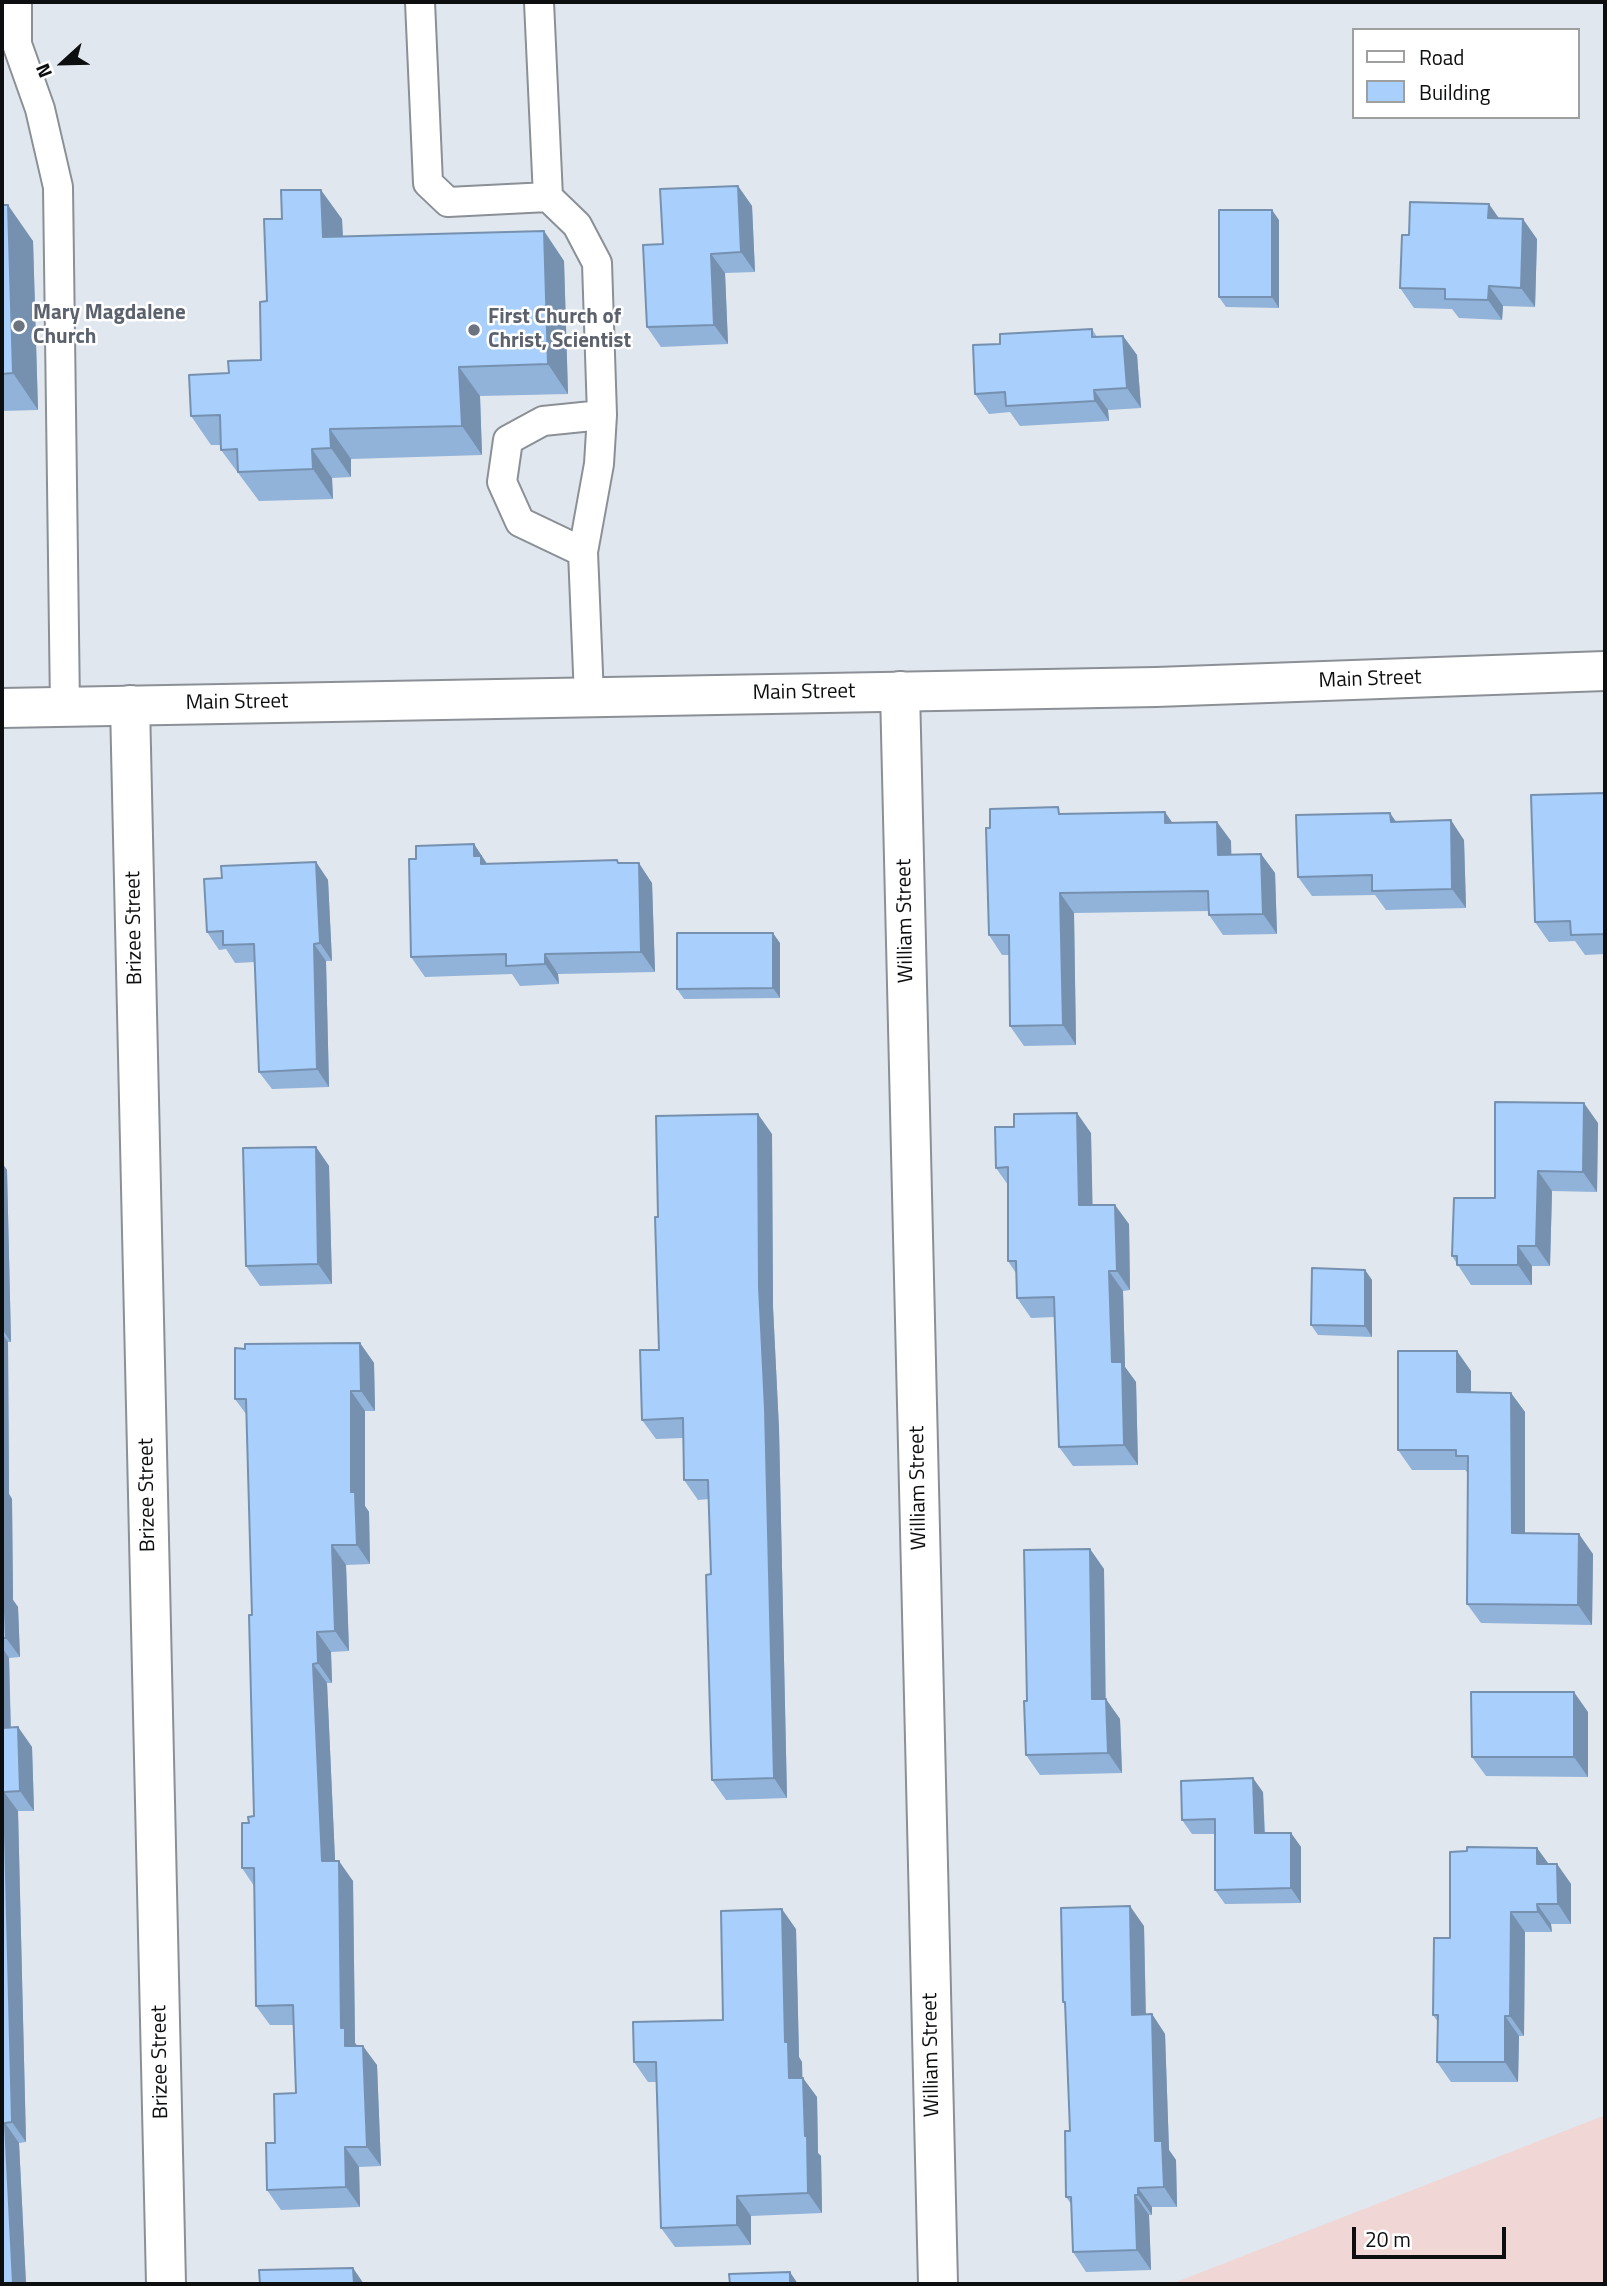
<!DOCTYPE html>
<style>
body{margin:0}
#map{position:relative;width:1607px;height:2286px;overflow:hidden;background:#e1e7ee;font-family:"Titillium Web",sans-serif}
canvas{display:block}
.frame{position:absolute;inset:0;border:4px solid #0c0e10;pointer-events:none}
.legend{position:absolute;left:1352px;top:28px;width:228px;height:91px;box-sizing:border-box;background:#fff;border:2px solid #9e9f9f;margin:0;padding:9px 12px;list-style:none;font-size:21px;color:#0c0e10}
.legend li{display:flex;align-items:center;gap:14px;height:35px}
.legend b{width:35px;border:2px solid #9e9f9f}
.north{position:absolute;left:28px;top:28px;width:70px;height:70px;-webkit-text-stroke:5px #fff;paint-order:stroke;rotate:248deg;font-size:19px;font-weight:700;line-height:28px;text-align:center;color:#0c0e10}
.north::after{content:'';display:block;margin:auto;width:24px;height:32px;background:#0c0e10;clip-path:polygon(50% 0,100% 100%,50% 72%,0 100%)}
.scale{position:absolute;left:1352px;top:2227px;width:154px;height:32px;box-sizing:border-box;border:4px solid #0c0e10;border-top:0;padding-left:9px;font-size:21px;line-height:24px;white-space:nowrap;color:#0c0e10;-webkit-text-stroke:5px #fff;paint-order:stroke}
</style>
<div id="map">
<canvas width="1607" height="2286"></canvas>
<div class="frame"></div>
<ul class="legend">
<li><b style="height:9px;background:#fff"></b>Road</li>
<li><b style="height:19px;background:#a9cffc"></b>Building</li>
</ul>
<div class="north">N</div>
<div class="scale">20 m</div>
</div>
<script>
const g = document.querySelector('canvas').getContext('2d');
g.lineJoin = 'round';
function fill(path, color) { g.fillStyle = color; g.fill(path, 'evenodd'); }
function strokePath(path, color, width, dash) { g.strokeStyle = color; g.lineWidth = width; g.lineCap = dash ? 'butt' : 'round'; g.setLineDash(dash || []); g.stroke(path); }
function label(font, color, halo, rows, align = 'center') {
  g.font = font + ' "Titillium Web",sans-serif'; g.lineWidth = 5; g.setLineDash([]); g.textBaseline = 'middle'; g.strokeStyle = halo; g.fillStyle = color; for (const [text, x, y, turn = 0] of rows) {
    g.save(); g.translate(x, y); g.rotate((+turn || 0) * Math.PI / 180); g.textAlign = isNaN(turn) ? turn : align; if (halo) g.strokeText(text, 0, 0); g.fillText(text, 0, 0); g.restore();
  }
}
fill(new Path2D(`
 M 1605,2115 L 1605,2284 L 1171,2284 L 1603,2116 Z`), '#f0d6d5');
const service = new Path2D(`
 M 17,2 L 17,44 L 40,109 L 58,187 L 65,707
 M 420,2 L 428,183 L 448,202 L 548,197
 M 539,2 L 548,197 L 577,225 L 597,263 L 602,415 L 599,464 L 583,552 L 589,697
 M 583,552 L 520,522 L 502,482 L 508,440 L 543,421 L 602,415`);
const minor = new Path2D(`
 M 900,691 L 938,2284
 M 130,705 L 166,2284`);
const tertiary = new Path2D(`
 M 2,708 L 1156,687 L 1605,671`);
strokePath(service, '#8a9096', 32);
strokePath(minor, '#8a9096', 42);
strokePath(tertiary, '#8a9096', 42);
strokePath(service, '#fff', 28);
strokePath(minor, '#fff', 38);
strokePath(tertiary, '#fff', 38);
fill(new Path2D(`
 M 738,186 L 752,206 L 755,272 L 725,273 L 728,344 L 661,347 L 647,327 L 663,244 Z
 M 2,205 L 33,241 L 38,410 L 2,411 Z
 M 1499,218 L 1537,239 L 1535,307 L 1503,306 L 1502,320 L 1459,318 L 1452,309 L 1414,308 L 1400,288 L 1409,235 Z
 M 342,219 L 343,237 L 544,231 L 564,261 L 568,394 L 480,396 L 482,455 L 351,459 L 351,477 L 332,478 L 333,499 L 259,501 L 221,450 L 221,445 L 211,445 L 191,416 L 229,373 L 261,360 L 267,301 Z
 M 1279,220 L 1279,308 L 1226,307 L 1219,297 Z
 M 1092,329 L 1097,337 L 1123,336 L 1137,355 L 1141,408 L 1108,410 L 1109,421 L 1020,426 L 1010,412 L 989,414 L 975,394 L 1000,344 Z
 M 1605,793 L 1605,954 L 1585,955 L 1575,941 L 1549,942 L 1535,922 Z
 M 1063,814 L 1173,823 L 1217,822 L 1231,841 L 1231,855 L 1261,854 L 1275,873 L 1277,934 L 1223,935 L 1209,915 L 1209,911 L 1074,913 L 1076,1045 L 1024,1046 L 1010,1026 L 1009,955 L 1002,955 L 989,935 Z
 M 1397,822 L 1464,840 L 1466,908 L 1386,910 L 1375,895 L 1312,896 L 1298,877 Z
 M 474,844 L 487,864 L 619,863 L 652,883 L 655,972 L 558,974 L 559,984 L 520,986 L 512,974 L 425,977 L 411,957 L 416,859 Z
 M 316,862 L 328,880 L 332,961 L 326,961 L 329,1087 L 272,1089 L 259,1072 L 255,962 L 235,963 L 226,949 L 219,950 L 207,932 L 222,878 Z
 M 780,943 L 780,998 L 684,999 L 677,989 Z
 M 1598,1123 L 1597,1192 L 1552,1191 L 1550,1266 L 1532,1266 L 1532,1285 L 1471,1285 L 1452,1256 L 1495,1198 Z
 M 1091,1133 L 1092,1205 L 1129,1224 L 1130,1290 L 1123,1291 L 1125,1367 L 1136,1382 L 1138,1465 L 1073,1466 L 1059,1447 L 1055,1317 L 1031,1318 L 1017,1298 L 1016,1273 L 1008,1261 L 1008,1185 L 996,1168 Z
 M 772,1134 L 773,1307 L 779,1429 L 787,1798 L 726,1800 L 712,1780 L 711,1574 L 709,1499 L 698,1500 L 684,1480 L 683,1438 L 656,1439 L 642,1420 L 659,1350 L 658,1217 Z
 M 316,1147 L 329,1166 L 332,1284 L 260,1286 L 246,1266 Z
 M 2,1163 L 7,1170 L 11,1342 L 8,1342 L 9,1494 L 12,1499 L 13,1600 L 18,1607 L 20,1657 L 9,1658 L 11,1727 L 18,1727 L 32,1747 L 34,1811 L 18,1811 L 26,2142 L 19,2143 L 26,2284 L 2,2284 Z
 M 1365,1270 L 1372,1280 L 1372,1337 L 1318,1335 L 1311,1325 Z
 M 360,1343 L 374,1363 L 375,1411 L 365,1411 L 365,1506 L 369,1512 L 370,1564 L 346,1565 L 349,1651 L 331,1652 L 332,1683 L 327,1683 L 335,1861 L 353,1881 L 355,2043 L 377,2065 L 381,2166 L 359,2167 L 360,2207 L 281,2210 L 267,2190 L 275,2143 L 296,2093 L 294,2025 L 270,2025 L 256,2006 L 254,1886 L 242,1868 L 249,1823 L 254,1816 L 252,1615 L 246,1414 L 235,1399 L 245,1349 Z
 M 1471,1371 L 1471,1392 L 1511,1393 L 1525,1412 L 1525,1533 L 1593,1554 L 1592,1625 L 1481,1623 L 1467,1604 L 1468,1473 L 1465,1470 L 1412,1470 L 1398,1450 Z
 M 1090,1549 L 1104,1569 L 1105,1699 L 1120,1719 L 1122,1773 L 1040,1775 L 1026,1755 L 1027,1701 Z
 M 1588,1712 L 1588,1777 L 1486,1776 L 1472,1757 Z
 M 1263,1792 L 1265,1833 L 1291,1833 L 1301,1847 L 1301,1903 L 1225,1904 L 1215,1890 L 1215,1834 L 1192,1834 L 1182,1820 Z
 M 1537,1848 L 1548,1864 L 1557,1864 L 1571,1884 L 1571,1924 L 1551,1924 L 1552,1932 L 1525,1932 L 1524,2036 L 1519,2036 L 1518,2082 L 1451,2082 L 1437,2062 L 1438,2022 L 1433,2015 L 1450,1938 Z
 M 1144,1926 L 1146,2014 L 1152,2014 L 1165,2034 L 1169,2150 L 1176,2160 L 1177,2207 L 1152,2207 L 1152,2215 L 1149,2215 L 1151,2270 L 1086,2272 L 1073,2252 L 1071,2204 L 1066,2197 L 1070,2131 L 1066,2006 L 1063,2002 Z
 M 796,1929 L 799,2057 L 802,2062 L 802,2078 L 817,2097 L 818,2153 L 821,2156 L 822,2213 L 751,2216 L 751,2245 L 675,2247 L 661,2228 L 656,2082 L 648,2082 L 634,2062 L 723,2020 Z`), '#91b2d9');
fill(new Path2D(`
 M 738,186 L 752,206 L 755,272 L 741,252 Z
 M 321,190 L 342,219 L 344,267 L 323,237 Z
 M 1489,204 L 1503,224 L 1488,218 Z
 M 8,205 L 33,241 L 38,410 L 13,373 Z
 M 1272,210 L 1279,220 L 1279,308 L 1272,297 Z
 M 1523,219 L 1537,239 L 1535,307 L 1521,288 Z
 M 544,231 L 564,261 L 568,394 L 548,364 Z
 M 711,254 L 725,273 L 728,344 L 714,325 Z
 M 1489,286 L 1503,306 L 1502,320 L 1488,300 Z
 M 1123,336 L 1137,355 L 1141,408 L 1127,388 Z
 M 459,367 L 480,396 L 482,455 L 462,426 Z
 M 1094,390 L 1108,410 L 1109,421 L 1095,401 Z
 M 330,429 L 351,459 L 351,477 L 331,448 Z
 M 312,449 L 332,478 L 333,499 L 313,469 Z
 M 1165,812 L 1179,832 L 1165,823 Z
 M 1390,813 L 1404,833 L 1391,822 Z
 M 1451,820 L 1464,840 L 1466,908 L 1452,889 Z
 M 1217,822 L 1231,841 L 1232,875 L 1218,855 Z
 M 474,844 L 495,876 L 495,884 L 474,856 Z
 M 1261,854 L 1275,873 L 1277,934 L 1263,914 Z
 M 316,862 L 328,880 L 332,961 L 320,943 Z
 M 639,863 L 652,883 L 655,972 L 641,952 Z
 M 1060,893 L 1074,913 L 1076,1045 L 1063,1025 Z
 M 773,933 L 780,943 L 780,998 L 773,988 Z
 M 314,944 L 326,961 L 329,1087 L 317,1069 Z
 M 545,954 L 558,974 L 559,984 L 545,964 Z
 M 1584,1103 L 1598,1123 L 1597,1192 L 1583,1172 Z
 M 1077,1113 L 1091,1133 L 1093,1225 L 1079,1205 Z
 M 758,1114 L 772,1134 L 773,1307 L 779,1429 L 787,1798 L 774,1778 L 759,1287 Z
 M 316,1147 L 329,1166 L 332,1284 L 318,1264 Z
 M 2,1163 L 7,1170 L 11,1342 L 2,1329 Z
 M 1538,1171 L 1552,1191 L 1550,1266 L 1536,1246 Z
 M 1115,1205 L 1129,1224 L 1130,1290 L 1117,1271 Z
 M 1518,1246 L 1532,1266 L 1532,1285 L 1518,1265 Z
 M 1365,1270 L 1372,1280 L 1372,1337 L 1365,1326 Z
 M 1109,1271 L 1123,1291 L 1125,1367 L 1136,1382 L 1138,1465 L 1124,1445 L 1112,1362 Z
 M 2,1333 L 8,1342 L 9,1494 L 12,1499 L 13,1600 L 18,1607 L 20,1657 L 6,1638 L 2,1590 Z
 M 360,1343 L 374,1363 L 375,1411 L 361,1391 Z
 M 1457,1351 L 1471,1371 L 1471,1412 L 1457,1392 Z
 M 351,1391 L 365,1411 L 365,1506 L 369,1512 L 370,1564 L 357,1545 L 351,1492 Z
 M 1511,1393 L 1525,1412 L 1525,1553 L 1512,1533 Z
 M 1579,1534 L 1593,1554 L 1592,1625 L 1578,1605 Z
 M 332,1545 L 346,1565 L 349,1651 L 335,1631 Z
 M 1090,1549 L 1104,1569 L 1106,1719 L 1092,1699 Z
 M 317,1632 L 331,1652 L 332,1683 L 318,1663 Z
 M 2,1647 L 9,1658 L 11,1748 L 2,1734 Z
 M 313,1664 L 327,1683 L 336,1881 L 322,1861 Z
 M 1574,1692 L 1588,1712 L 1588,1777 L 1574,1757 Z
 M 1106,1699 L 1120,1719 L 1122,1773 L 1108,1753 Z
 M 18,1727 L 32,1747 L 34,1811 L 20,1791 Z
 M 1253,1778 L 1263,1792 L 1265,1847 L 1255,1833 Z
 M 4,1792 L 18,1811 L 26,2142 L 12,2122 Z
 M 1291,1833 L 1301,1847 L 1301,1903 L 1291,1888 Z
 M 1537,1848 L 1551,1867 L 1537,1864 Z
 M 339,1861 L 353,1881 L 355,2043 L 358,2048 L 345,2046 L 341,2028 Z
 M 1557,1864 L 1571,1884 L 1571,1924 L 1558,1904 Z
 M 1537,1904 L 1551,1924 L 1552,1932 L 1538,1912 Z
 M 1130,1906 L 1144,1926 L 1146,2034 L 1132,2015 Z
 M 782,1909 L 796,1929 L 799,2057 L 802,2062 L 803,2098 L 789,2078 L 785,2042 Z
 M 1511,1912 L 1525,1932 L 1524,2036 L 1510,2016 Z
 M 1152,2014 L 1165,2034 L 1169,2150 L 1176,2160 L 1177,2207 L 1164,2187 L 1155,2141 Z
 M 1505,2016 L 1519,2036 L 1518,2082 L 1505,2062 Z
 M 363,2046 L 377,2065 L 381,2166 L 367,2147 Z
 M 803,2078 L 817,2097 L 818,2153 L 821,2156 L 822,2213 L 808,2193 L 805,2136 Z
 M 5,2123 L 19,2143 L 26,2284 L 13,2284 Z
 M 345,2147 L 359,2167 L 360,2207 L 346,2187 Z
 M 1138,2188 L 1152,2207 L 1152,2215 L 1138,2195 Z
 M 1135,2195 L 1149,2215 L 1151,2270 L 1137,2250 Z
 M 737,2196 L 751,2216 L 751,2245 L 737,2225 Z
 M 353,2268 L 364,2284 L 354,2284 Z
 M 790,2272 L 798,2284 L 790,2284 Z`), '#7691b0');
const building = new Path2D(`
 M 1522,29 L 1522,30 L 1446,30 Z
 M 738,186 L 741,252 L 711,254 L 714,325 L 647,327 L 643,245 L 663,244 L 660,189 Z
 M 281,190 L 321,190 L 323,237 L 544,231 L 548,364 L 459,367 L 462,426 L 330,429 L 331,448 L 312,449 L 313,469 L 238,472 L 237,449 L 221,450 L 220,415 L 191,416 L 189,375 L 229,373 L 228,361 L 261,360 L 260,302 L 267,301 L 264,219 L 282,219 Z
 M 1410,202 L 1489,204 L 1488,218 L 1523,219 L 1521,288 L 1489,286 L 1488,300 L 1445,299 L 1445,289 L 1400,288 L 1402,235 L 1409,235 Z
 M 2,205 L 8,205 L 13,373 L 2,374 Z
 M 1219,210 L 1272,210 L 1272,297 L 1219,297 Z
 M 1092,329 L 1092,337 L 1123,336 L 1127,388 L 1094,390 L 1095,401 L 1006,406 L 1005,392 L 975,394 L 973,345 L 1000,344 L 1000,334 Z
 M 1605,793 L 1605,934 L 1571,935 L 1570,921 L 1535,922 L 1531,795 Z
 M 1058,807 L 1059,814 L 1165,812 L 1165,823 L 1217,822 L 1218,855 L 1261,854 L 1263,914 L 1209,915 L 1208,891 L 1060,893 L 1063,1025 L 1010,1026 L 1009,935 L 989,935 L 986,828 L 990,828 L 990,809 Z
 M 1390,813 L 1391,822 L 1451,820 L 1452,889 L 1372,891 L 1372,875 L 1298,877 L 1296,815 Z
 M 474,844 L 474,856 L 481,856 L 481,864 L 617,860 L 618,863 L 639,863 L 641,952 L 545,954 L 545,964 L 506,966 L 506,954 L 411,957 L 409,859 L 416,859 L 416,846 Z
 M 316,862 L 320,943 L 314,944 L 317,1069 L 259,1072 L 254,944 L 223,945 L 223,931 L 207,932 L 204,879 L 222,878 L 221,866 Z
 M 677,933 L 773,933 L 773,988 L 677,989 Z
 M 1495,1102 L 1584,1103 L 1583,1172 L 1538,1171 L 1536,1246 L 1518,1246 L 1518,1265 L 1457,1265 L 1457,1256 L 1452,1256 L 1454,1198 L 1495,1198 Z
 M 1077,1113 L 1079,1205 L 1115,1205 L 1117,1271 L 1109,1271 L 1112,1362 L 1122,1362 L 1124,1445 L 1059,1447 L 1054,1297 L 1017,1298 L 1016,1261 L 1008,1261 L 1008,1167 L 996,1168 L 995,1127 L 1014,1127 L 1014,1114 Z
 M 758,1114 L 759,1287 L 765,1409 L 774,1778 L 712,1780 L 706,1575 L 711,1574 L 708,1480 L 684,1480 L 683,1418 L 642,1420 L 640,1350 L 659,1350 L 655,1217 L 658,1217 L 656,1116 Z
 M 316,1147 L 318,1264 L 246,1266 L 243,1148 Z
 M 1312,1268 L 1365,1270 L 1365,1326 L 1311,1325 Z
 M 360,1343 L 361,1391 L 351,1391 L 351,1492 L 355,1492 L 357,1545 L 332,1545 L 335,1631 L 317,1632 L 318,1663 L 313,1664 L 322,1861 L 339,1861 L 341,2028 L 345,2028 L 345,2046 L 363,2046 L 367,2147 L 345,2147 L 346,2187 L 267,2190 L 266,2143 L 275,2143 L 274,2094 L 296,2093 L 293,2005 L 256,2006 L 254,1868 L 242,1868 L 242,1823 L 249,1823 L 248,1817 L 254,1816 L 249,1615 L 252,1615 L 246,1399 L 235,1399 L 235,1348 L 245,1349 L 245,1344 Z
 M 1398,1351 L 1457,1351 L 1457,1392 L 1511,1393 L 1512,1533 L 1579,1534 L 1578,1605 L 1467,1604 L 1468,1456 L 1456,1456 L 1456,1450 L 1398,1450 Z
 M 1090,1549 L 1092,1699 L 1106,1699 L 1108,1753 L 1026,1755 L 1024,1701 L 1027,1701 L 1024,1550 Z
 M 2,1587 L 4,1587 L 6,1638 L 2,1638 Z
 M 1471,1692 L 1574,1692 L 1574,1757 L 1472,1757 Z
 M 18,1727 L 20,1791 L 4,1792 L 12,2122 L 5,2123 L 13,2284 L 2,2284 L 2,1728 Z
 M 1253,1778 L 1255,1833 L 1291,1833 L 1291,1888 L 1215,1890 L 1215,1819 L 1182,1820 L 1181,1781 Z
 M 1467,1847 L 1537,1848 L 1537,1864 L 1557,1864 L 1558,1904 L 1537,1904 L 1538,1912 L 1511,1912 L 1510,2016 L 1505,2016 L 1505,2062 L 1437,2062 L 1438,2015 L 1433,2015 L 1434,1938 L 1450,1938 L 1450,1852 L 1467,1851 Z
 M 1130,1906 L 1132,2015 L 1152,2014 L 1155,2141 L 1162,2141 L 1164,2187 L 1138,2188 L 1138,2195 L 1135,2195 L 1137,2250 L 1073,2252 L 1071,2197 L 1066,2197 L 1065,2131 L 1070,2131 L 1065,2002 L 1063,2002 L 1061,1908 Z
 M 782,1909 L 785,2042 L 788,2042 L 789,2078 L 803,2078 L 805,2136 L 807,2136 L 808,2193 L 737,2196 L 737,2225 L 661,2228 L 656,2062 L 634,2062 L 633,2022 L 723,2020 L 721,1911 Z
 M 353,2268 L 354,2284 L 260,2284 L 259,2270 Z
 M 790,2272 L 790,2284 L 730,2284 L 729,2274 Z`);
fill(building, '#a9cffc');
strokePath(building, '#7691b0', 2);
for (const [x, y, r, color] of [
 [19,326,7,"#6b7280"],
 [474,330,7,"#6b7280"]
]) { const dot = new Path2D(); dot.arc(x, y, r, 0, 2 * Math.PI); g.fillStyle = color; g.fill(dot); strokePath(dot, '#fff', 2.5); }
label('bold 21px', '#5b616d', '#fff', [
 ["Mary Magdalene",33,314],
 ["Church",33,338],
 ["First Church of",488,318],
 ["Christ, Scientist",488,342]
], 'left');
label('21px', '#0c0e10', '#fff', [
 ["Main Street",1370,680,-2],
 ["Main Street",804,693,-1],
 ["Main Street",237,703,-1],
 ["William Street",906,921,-91],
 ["Brizee Street",135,928,-91],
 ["William Street",919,1488,-91],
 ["Brizee Street",148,1495,-91],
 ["William Street",932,2055,-91],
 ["Brizee Street",161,2062,-91]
]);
</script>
